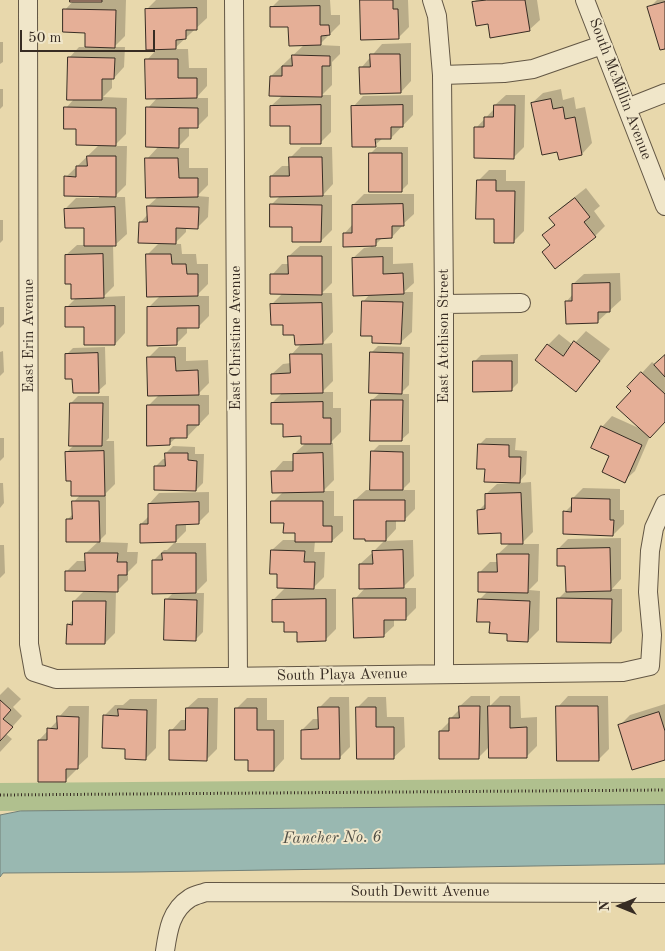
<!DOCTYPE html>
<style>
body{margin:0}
#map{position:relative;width:665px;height:951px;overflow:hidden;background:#e8d8ac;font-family:"Old Standard TT",serif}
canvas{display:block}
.north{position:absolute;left:595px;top:881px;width:50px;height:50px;-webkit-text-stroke:4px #f0e6c9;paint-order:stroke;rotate:270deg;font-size:14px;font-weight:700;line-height:20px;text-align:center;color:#372c23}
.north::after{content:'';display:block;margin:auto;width:18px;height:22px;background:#372c23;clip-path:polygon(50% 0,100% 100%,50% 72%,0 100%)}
.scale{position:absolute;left:20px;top:30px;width:135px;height:22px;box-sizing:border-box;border:2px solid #372c23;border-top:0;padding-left:6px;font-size:15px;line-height:18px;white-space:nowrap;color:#372c23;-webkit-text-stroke:4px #f0e6c9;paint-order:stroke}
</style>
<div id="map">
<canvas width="665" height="951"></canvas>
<div class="north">N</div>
<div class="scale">50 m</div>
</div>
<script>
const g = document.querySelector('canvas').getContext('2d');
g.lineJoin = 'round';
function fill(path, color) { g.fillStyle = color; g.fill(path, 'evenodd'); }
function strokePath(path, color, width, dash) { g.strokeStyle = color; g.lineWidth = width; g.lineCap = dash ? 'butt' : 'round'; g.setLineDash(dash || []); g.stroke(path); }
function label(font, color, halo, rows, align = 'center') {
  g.font = font + ' "Old Standard TT",serif'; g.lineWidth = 4; g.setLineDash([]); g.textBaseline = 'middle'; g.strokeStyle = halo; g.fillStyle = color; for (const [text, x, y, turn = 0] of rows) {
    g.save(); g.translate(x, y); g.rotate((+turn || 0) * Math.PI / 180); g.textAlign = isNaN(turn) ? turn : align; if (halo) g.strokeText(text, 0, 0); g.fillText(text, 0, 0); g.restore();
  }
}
fill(new Path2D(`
 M 665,778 L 665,805 L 0,811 L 0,783 Z`), '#b0c08e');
const water = new Path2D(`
 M 665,805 L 665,864 L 139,872 L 3,873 L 0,877 L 0,815 L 20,811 Z`);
fill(water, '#99b8b1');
strokePath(water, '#728078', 1);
fill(new Path2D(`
 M 71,0 L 126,0 L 125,36 L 114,47 L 125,47 L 124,67 L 114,78 L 112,78 L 112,88 L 103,97 L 127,98 L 126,134 L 114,146 L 127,146 L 126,185 L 114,197 L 125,197 L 127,234 L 116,244 L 113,244 L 114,286 L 103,297 L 125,296 L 125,333 L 115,344 L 85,326 L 66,308 L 77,297 L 66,255 L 77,245 L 86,245 L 85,226 L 65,209 L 76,198 L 99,198 L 99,196 L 66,177 L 100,144 L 78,128 L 66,108 L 74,99 L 69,58 L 79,47 L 86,47 L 86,31 L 65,10 L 74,0 Z
 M 156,0 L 207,0 L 207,18 L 174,49 L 188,49 L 189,68 L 207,68 L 207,86 L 196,98 L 208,98 L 208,116 L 197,127 L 189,127 L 189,136 L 177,148 L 189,148 L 189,168 L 208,168 L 208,185 L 197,196 L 209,197 L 208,217 L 198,227 L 186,227 L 186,232 L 174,244 L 181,244 L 182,254 L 196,254 L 197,264 L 208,264 L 208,284 L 196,296 L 209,296 L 209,316 L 198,327 L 187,327 L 187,333 L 176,344 L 148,308 L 160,296 L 147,255 L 160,242 L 140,223 L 148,214 L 148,206 L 159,196 L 147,159 L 159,146 L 148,108 L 158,97 L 147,60 L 158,48 L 147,9 Z
 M 279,0 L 330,0 L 331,15 L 340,15 L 340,24 L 319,45 L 340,46 L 340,54 L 332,62 L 332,85 L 322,95 L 331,95 L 331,132 L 321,142 L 291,124 L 271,106 L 283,95 L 271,76 L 305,44 L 290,25 L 271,8 Z
 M 361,0 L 408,0 L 409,27 L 398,38 Z
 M 476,0 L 537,0 L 540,20 L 529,30 L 473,3 Z
 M 657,0 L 665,0 L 665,48 L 649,8 Z
 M 0,42 L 3,42 L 3,62 L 0,64 Z
 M 411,43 L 411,81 L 401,92 L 361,68 L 382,44 Z
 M 0,89 L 3,89 L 3,106 L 0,109 Z
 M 561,89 L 563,100 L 574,97 L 576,109 L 585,107 L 592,143 L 582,154 L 558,150 L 532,103 L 543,93 Z
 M 413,95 L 413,115 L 391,138 L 383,138 L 375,145 L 353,107 L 363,96 Z
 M 506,95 L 525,95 L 524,147 L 513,158 L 476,128 L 495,108 L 495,105 Z
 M 301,147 L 332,147 L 333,184 L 323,195 L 332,195 L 332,230 L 321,241 L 293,226 L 271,205 L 280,196 L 271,176 L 282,166 L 290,166 L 290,158 Z
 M 377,147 L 408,147 L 408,184 L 401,191 L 370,154 Z
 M 489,170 L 506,170 L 506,181 L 525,181 L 524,231 L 513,242 L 496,218 L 478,181 Z
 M 586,188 L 600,206 L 594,211 L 605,226 L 595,236 L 551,244 L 544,235 L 555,224 L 551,218 L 562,207 Z
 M 364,194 L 414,194 L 414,214 L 402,225 L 402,226 L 392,237 L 383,237 L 373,247 L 393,247 L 393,264 L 413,263 L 414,283 L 404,292 L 413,292 L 412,332 L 401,342 L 373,335 L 363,302 L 370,294 L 353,258 L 364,248 L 371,247 L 370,245 L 344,234 L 353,224 L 353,205 Z
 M 0,220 L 3,220 L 3,240 L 0,243 Z
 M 300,246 L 332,246 L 332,283 L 322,293 L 332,293 L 333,332 L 322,344 L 332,343 L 333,381 L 322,392 L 333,392 L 333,408 L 341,408 L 341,432 L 330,443 L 333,443 L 334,480 L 323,491 L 334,491 L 334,516 L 343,516 L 343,531 L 332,541 L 315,541 L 314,552 L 325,552 L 324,577 L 312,589 L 336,589 L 336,629 L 325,640 L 298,630 L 285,620 L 273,600 L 286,587 L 279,572 L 272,550 L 283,540 L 296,540 L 296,532 L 285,522 L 273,502 L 283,492 L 273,472 L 283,461 L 294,461 L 294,454 L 306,443 L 302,435 L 284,423 L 272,403 L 283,392 L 272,374 L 283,364 L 291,363 L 291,355 L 302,343 L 296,333 L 284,324 L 272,304 L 283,293 L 272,275 L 282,264 L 289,264 L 289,256 Z
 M 620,273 L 621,300 L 597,322 L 567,301 L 573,294 L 573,284 L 584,274 Z
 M 0,307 L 4,307 L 4,324 L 0,328 Z
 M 586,331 L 610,349 L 586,380 L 576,390 L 537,360 L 548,345 L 559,334 L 573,345 Z
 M 378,346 L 410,347 L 409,385 L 400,394 L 409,394 L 409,433 L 401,440 L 372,400 L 381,392 L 371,353 Z
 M 105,347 L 106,384 L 98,391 L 74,378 L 66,355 L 73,348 Z
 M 159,347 L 186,347 L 186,361 L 208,360 L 209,383 L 197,395 L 209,395 L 209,414 L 187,437 L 177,437 L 169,444 L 148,406 L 159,395 L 148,358 Z
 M 3,351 L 4,372 L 0,376 L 0,352 Z
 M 518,354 L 518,383 L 511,390 L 474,362 L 481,355 Z
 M 665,356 L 665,421 L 650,436 L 635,471 L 624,481 L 611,456 L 602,427 L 612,416 L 641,429 L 633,391 L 629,387 L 652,362 L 656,365 Z
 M 78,396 L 109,396 L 109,438 L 106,441 L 114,441 L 115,484 L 106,493 L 106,534 L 98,542 L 128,543 L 127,552 L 138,552 L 137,563 L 128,572 L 128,580 L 117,591 L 116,591 L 115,633 L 105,643 L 68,625 L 74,619 L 74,601 L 85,590 L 67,571 L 77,561 L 86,561 L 86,553 L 99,541 L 67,520 L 74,513 L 74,502 L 80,495 L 72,480 L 66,453 L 74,445 L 71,403 Z
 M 0,438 L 4,438 L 4,457 L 0,461 Z
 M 486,438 L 516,438 L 515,450 L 527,451 L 526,474 L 518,483 L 531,482 L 533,532 L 521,544 L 539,544 L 538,581 L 529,590 L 540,591 L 539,630 L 528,641 L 508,633 L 491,621 L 479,600 L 488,591 L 479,573 L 490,562 L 498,562 L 498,554 L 510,543 L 502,532 L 479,510 L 486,503 L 486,494 L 497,484 L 511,483 L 511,481 L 486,467 L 479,445 Z
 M 379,445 L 410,445 L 410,482 L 402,490 L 415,490 L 415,509 L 405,519 L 396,519 L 396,529 L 385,541 L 413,540 L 414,576 L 402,588 L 416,588 L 416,608 L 405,619 L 394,619 L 394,626 L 383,636 L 355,599 L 366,587 L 360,564 L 371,554 L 374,554 L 374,551 L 385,540 L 355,500 L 366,490 L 372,490 L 372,452 Z
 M 173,446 L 195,447 L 195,454 L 204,454 L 203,483 L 196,490 L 156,466 L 163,459 L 166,459 L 166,453 Z
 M 0,483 L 3,483 L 4,503 L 0,508 Z
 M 583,488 L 620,489 L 620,510 L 624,510 L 624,524 L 613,535 L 565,512 L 573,504 L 573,498 Z
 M 209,492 L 209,512 L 198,523 L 186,523 L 186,531 L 176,541 L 141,524 L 149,516 L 149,504 L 159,493 Z
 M 621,538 L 621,579 L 612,589 L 622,589 L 622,631 L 611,642 L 558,599 L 567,590 L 566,564 L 558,549 L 568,539 Z
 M 174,543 L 206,543 L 207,581 L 195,593 L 204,593 L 203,632 L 196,639 L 166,600 L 173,593 L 153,561 L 164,550 L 167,550 Z
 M 0,545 L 4,545 L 5,573 L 0,578 Z
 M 8,687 L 21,699 L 13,707 L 22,716 L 6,734 L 12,739 L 0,752 L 0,695 Z
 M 471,696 L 490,696 L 490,706 L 500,696 L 520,696 L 521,718 L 537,717 L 537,746 L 527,756 L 490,746 L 478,758 L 440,731 L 450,721 L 450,719 L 460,709 L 460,706 Z
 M 568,696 L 608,696 L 609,749 L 598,760 L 558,707 Z
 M 330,697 L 349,697 L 350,747 L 339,758 L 302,730 L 313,719 L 319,719 L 319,708 Z
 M 368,697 L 386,697 L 387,717 L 404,717 L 405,747 L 394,757 L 357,708 Z
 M 198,698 L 218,698 L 217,749 L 207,759 L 171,731 L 181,720 L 187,720 L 187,708 Z
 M 247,698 L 267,698 L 267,720 L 284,720 L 284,759 L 274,770 L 249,758 L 236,709 Z
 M 130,699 L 157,699 L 156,748 L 146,758 L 126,747 L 104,716 L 115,705 L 123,705 Z
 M 665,704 L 665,758 L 620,725 L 630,715 Z
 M 69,706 L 89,706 L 88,757 L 76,768 L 76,770 L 65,781 L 39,740 L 59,719 L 59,717 Z`), '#0003');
const building = new Path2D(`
 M 70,0 L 102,0 L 102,2 L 70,2 Z
 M 360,0 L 393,0 L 393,9 L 398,9 L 399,39 L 361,40 Z
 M 487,0 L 525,0 L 530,31 L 490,38 L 488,24 L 476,26 L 472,2 Z
 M 665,2 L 665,49 L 660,50 L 647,7 Z
 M 320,6 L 320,25 L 329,25 L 330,35 L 321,36 L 321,45 L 289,46 L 288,27 L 270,27 L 270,7 Z
 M 197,8 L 197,30 L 186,30 L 186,39 L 176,40 L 176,49 L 146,50 L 145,9 Z
 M 63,9 L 116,10 L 115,48 L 85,47 L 85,33 L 63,32 Z
 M 370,54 L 400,54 L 401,93 L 360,94 L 359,67 L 370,67 Z
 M 292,55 L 330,56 L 330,66 L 322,66 L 322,97 L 269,96 L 270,76 L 282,76 L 282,66 L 292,66 Z
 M 68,57 L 115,58 L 114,79 L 102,79 L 102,100 L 67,100 Z
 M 145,59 L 178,59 L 178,78 L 197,78 L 197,98 L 146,99 Z
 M 551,99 L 553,109 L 563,107 L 565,119 L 575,117 L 582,155 L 559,160 L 557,152 L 542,155 L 531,103 Z
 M 321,105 L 321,144 L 290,144 L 290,126 L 270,126 L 270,106 Z
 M 403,105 L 403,127 L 391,127 L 391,139 L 375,139 L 376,147 L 352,147 L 351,106 Z
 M 494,105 L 515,105 L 514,159 L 474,158 L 474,127 L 484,127 L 484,117 L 493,117 Z
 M 64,107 L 116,108 L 116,146 L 76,145 L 76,129 L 64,129 Z
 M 146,107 L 198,108 L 198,128 L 179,128 L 179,148 L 146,147 Z
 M 369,153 L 402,153 L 402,192 L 369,192 Z
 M 87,156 L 116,156 L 116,197 L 64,196 L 64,176 L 76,177 L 76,166 L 87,166 Z
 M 289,157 L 322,157 L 323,196 L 270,197 L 270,176 L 289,176 Z
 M 145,158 L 178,158 L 179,178 L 198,178 L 198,197 L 146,198 Z
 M 477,180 L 496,180 L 496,191 L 515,191 L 514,243 L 494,243 L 494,219 L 476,219 Z
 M 575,198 L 590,217 L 584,222 L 596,237 L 555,269 L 542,252 L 550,245 L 542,235 L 555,225 L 549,218 Z
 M 270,204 L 322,205 L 321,242 L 292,242 L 292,227 L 270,227 Z
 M 403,204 L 404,226 L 392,226 L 392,238 L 376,239 L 376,246 L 343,247 L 343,233 L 352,233 L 352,205 Z
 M 147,206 L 199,207 L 198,229 L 176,228 L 176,244 L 138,243 L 139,222 L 147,222 Z
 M 115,207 L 116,246 L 84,246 L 84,228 L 65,228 L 64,209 Z
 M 103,254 L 104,298 L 71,299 L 71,284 L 65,284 L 65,255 Z
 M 146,254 L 171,254 L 172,264 L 186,264 L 187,274 L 198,274 L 198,296 L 147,297 Z
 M 288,256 L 322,256 L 322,295 L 270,294 L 270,274 L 288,274 Z
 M 383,257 L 383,274 L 403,273 L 404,294 L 353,296 L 352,258 Z
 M 610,283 L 610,312 L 598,312 L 598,323 L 566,324 L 565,301 L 572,301 L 572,284 Z
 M 362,301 L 403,302 L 401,344 L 372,343 L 372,336 L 361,336 Z
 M 322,303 L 323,344 L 295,345 L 294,335 L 283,335 L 283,325 L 271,325 L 270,304 Z
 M 115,306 L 115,345 L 84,345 L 84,327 L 65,327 L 65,307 Z
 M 199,306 L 199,328 L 177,328 L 177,345 L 147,346 L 147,307 Z
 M 574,341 L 600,361 L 576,392 L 535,360 L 547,344 L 563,356 Z
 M 370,352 L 403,353 L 402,394 L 369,393 Z
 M 98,353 L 99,393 L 73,393 L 72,379 L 65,379 L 65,354 Z
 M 290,354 L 322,354 L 323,393 L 271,394 L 271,374 L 290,373 Z
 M 665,355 L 665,377 L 654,365 Z
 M 147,357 L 175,357 L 176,371 L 198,370 L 199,395 L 148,396 Z
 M 473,361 L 512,361 L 512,391 L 473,392 Z
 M 641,372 L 665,394 L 665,422 L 650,438 L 616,407 L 631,391 L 627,387 Z
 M 371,400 L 403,400 L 402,441 L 370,441 Z
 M 323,402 L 323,418 L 331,418 L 331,444 L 301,444 L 301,436 L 283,437 L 283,424 L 271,424 L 271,403 Z
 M 70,403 L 103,403 L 102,446 L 69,446 Z
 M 147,405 L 199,405 L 199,425 L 187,425 L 187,438 L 170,438 L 170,445 L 147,446 Z
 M 601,426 L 642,445 L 625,483 L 602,472 L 609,456 L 591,448 Z
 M 478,444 L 509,445 L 509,457 L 521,457 L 520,483 L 484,482 L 485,469 L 477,469 Z
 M 104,451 L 105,496 L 71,496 L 71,481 L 66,481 L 65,452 Z
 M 371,451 L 403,452 L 403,490 L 370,490 Z
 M 165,453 L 188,453 L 188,460 L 197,461 L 196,491 L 154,490 L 154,466 L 165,466 Z
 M 323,453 L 324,492 L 272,493 L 271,471 L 293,471 L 293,454 Z
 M 521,493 L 523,544 L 501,544 L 501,533 L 478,534 L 477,510 L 485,509 L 485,494 Z
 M 572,498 L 610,499 L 610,520 L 614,520 L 613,536 L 563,534 L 563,511 L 571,512 Z
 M 354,500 L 405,500 L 405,521 L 386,521 L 386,541 L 365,541 L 365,539 L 354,539 Z
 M 72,501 L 99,501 L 100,542 L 66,542 L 66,519 L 72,519 Z
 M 271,501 L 323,501 L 323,526 L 332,526 L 332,542 L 295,542 L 295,533 L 283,533 L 284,523 L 271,523 Z
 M 199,502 L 199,524 L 176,525 L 176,542 L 140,543 L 140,524 L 148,524 L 148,504 Z
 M 610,548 L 611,591 L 566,592 L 565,566 L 557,566 L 557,549 Z
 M 271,550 L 305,551 L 304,562 L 315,562 L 314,589 L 277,588 L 277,574 L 270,574 Z
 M 403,550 L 404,588 L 359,589 L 359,564 L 373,564 L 372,551 Z
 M 85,553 L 118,553 L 117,562 L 127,562 L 127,575 L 118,575 L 118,592 L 65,591 L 65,571 L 85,571 Z
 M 162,553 L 196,553 L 196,593 L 152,594 L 152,560 L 162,560 Z
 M 497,554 L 529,554 L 528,593 L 478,592 L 478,572 L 497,572 Z
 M 353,598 L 406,598 L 406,620 L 384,620 L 384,637 L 354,638 Z
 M 557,598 L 612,599 L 611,643 L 557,642 Z
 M 165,599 L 197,600 L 196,641 L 164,640 Z
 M 326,599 L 326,641 L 297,642 L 297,632 L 284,632 L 284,622 L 272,622 L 272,600 Z
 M 478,599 L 530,601 L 528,642 L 507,641 L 507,634 L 489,633 L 490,622 L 477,622 Z
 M 73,601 L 106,601 L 105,644 L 66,644 L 67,624 L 72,625 Z
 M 0,700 L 11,710 L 3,719 L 13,727 L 0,741 Z
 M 459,706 L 480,706 L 479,759 L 439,759 L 439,731 L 449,731 L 449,718 L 459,718 Z
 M 488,706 L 510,706 L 510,728 L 527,727 L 527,758 L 489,758 Z
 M 556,706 L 598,706 L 599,761 L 557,761 Z
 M 318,707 L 339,707 L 340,759 L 301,759 L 301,730 L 318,729 Z
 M 356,707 L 376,707 L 376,727 L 394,727 L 394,759 L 357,759 Z
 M 186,708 L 208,708 L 207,761 L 169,760 L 169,730 L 185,730 Z
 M 235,708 L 257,708 L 257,730 L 274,730 L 274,771 L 248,771 L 248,760 L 235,760 Z
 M 118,709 L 147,710 L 146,760 L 125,759 L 125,749 L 102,748 L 103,715 L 118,716 Z
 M 659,712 L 665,731 L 665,760 L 632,770 L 618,725 Z
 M 57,716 L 79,717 L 78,769 L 66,769 L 66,782 L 38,782 L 38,740 L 47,740 L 47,728 L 57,729 Z`);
fill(building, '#e5af97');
strokePath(building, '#372c23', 1);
const street = new Path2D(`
 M 28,0 L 29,644 L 34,672 L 56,679 L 623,672 L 650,666 L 652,635 L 648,592 L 650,551 L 654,528 L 665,504
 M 234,0 L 238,676
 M 432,0 L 437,16 L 442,75 L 444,304 L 444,673
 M 585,0 L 665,206
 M 442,75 L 504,73 L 533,69 L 602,45
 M 627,108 L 665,93
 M 444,304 L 521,303
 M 165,951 C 168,930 171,910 190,898 C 195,895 201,894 206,892 L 665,893`);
strokePath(street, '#635745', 20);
strokePath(new Path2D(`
 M 0,795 L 665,790`), '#372c23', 3, [1, 2.5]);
strokePath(street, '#f0e6c9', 18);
label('15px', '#372c23', '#f0e6c9', [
 ["South McMillin Avenue",620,89,69],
 ["East Erin Avenue",29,336,-90],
 ["East Atchison Street",444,336,-90],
 ["East Christine Avenue",236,338,-90],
 ["South Playa Avenue",342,675,-1],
 ["South Dewitt Avenue",420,892]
]);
label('italic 16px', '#504f46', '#f0e6c9', [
 ["Fancher No. 6",332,838,-1]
]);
</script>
